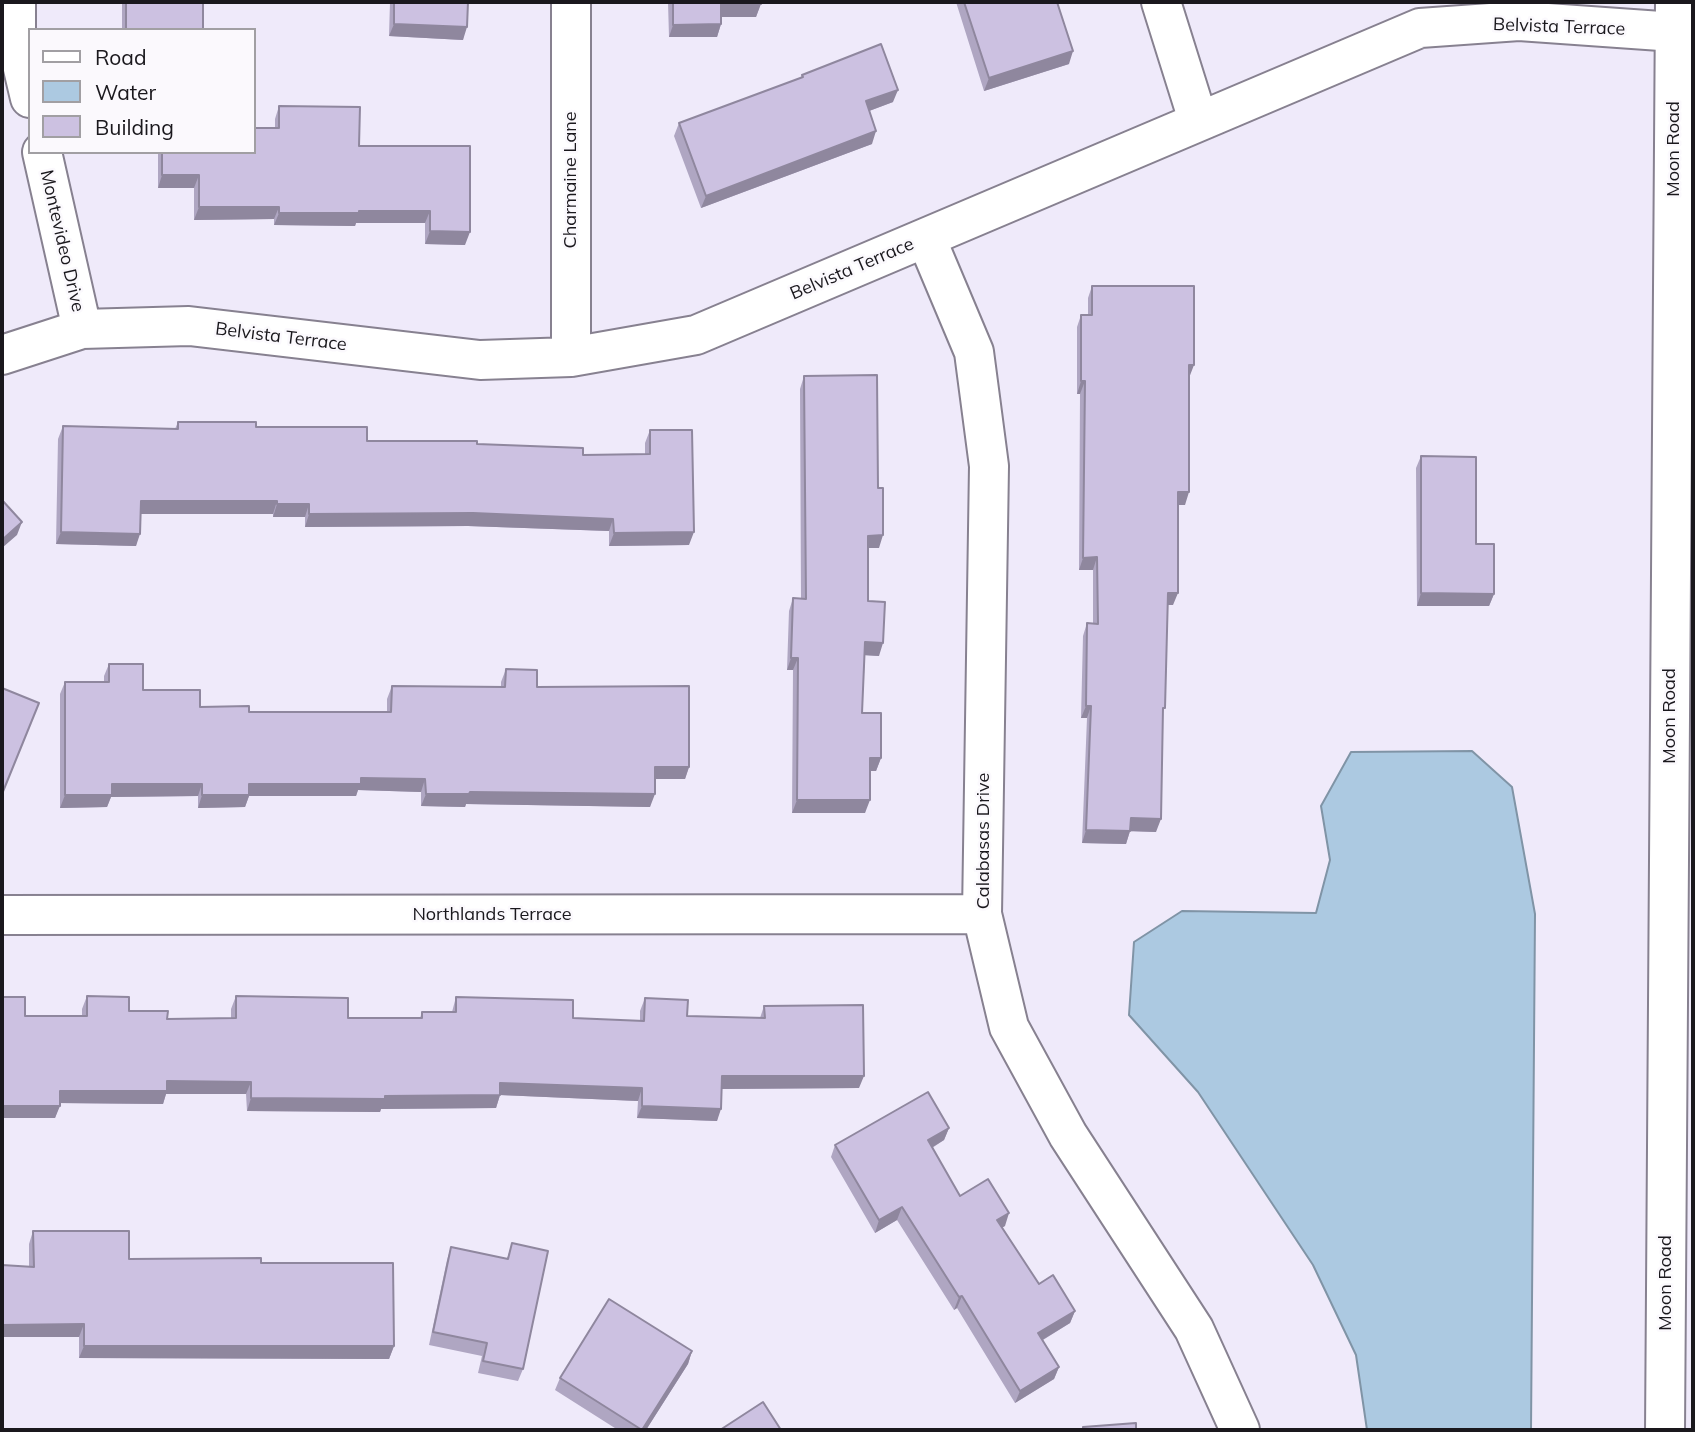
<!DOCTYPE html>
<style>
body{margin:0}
#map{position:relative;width:1695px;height:1432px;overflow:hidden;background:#efeafa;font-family:Mulish,sans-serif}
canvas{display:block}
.frame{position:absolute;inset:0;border:4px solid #1a181d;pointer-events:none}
.legend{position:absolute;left:28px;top:28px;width:228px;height:126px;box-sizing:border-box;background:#fbf9fd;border:2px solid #a19fa3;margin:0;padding:9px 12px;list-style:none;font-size:21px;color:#1a181d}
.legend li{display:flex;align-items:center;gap:14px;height:35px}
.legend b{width:35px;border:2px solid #a19fa3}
</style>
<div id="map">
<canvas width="1695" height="1432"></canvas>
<div class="frame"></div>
<ul class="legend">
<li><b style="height:9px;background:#fff"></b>Road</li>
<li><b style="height:19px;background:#acc9e1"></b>Water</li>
<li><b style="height:19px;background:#ccc1e1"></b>Building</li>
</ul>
</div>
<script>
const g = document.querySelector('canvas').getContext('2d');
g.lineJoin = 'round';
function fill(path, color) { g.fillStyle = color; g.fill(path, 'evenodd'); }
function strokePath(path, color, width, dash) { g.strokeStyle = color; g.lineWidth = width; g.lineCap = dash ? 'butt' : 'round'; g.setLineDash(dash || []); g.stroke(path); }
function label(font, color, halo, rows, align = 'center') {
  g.font = font + ' Mulish,sans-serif'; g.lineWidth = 5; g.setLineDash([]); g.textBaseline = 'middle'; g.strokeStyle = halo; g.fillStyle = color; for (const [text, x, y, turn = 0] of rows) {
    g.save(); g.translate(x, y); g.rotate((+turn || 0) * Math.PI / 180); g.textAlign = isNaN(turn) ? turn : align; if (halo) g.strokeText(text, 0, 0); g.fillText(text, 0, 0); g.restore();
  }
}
const water = new Path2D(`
 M 1472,751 L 1512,787 L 1535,914 L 1531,1430 L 1367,1430 L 1356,1355 L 1313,1265 L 1198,1092 L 1129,1015 L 1134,942 L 1182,911 L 1316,913 L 1330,860 L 1321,806 L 1351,752 Z`);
fill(water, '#acc9e1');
strokePath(water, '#8094a6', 2);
const minor = new Path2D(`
 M 16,2 L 16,39 L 30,98
 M 1161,2 L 1198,120
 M 42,152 L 82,329
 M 926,238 L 974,352 L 989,466 L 982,914 L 1009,1027 L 1068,1135 L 1194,1329 L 1240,1430
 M 2,355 L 82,329 L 189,326 L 480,360 L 571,357 L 696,335 L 1420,28 L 1519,21 L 1675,32
 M 571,357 L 571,2
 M 2,915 L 982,914`);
const tertiary = new Path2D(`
 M 1665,1430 L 1675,2`);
strokePath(minor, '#878190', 42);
strokePath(tertiary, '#878190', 42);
strokePath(minor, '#fff', 38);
strokePath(tertiary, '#fff', 38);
fill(new Path2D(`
 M 122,2 L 203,2 L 203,30 L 122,30 Z
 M 390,2 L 468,2 L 463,40 L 389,36 Z
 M 668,2 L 761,2 L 756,17 L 721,17 L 721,24 L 717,37 L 669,37 Z
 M 956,2 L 1057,2 L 1069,64 L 984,91 Z
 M 802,75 L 893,102 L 869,111 L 872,144 L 701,208 L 674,136 L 679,123 L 801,78 Z
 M 279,106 L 359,146 L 465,245 L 425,244 L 425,223 L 356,223 L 355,226 L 274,225 L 274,219 L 194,220 L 194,188 L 158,188 L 158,152 L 254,152 L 275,128 L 275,119 Z
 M 1092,286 L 1189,378 L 1185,505 L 1178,505 L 1173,605 L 1168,605 L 1156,832 L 1130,831 L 1126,844 L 1082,843 L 1087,718 L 1081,718 L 1083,636 L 1087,623 L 1093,623 L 1093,570 L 1079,570 L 1080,394 L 1077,394 L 1077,327 L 1081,315 L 1088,315 L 1088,298 Z
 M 804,376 L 879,548 L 868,548 L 868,601 L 879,656 L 865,655 L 862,713 L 881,758 L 876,771 L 870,771 L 865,813 L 792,813 L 793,670 L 787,670 L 789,611 L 793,598 L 801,598 L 800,389 Z
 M 178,422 L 256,427 L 367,441 L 477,444 L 583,455 L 645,454 L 645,443 L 650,430 L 689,545 L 609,546 L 609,531 L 468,526 L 305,527 L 305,517 L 273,517 L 273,514 L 141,514 L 136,546 L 56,544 L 58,439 L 63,426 L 175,429 Z
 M 1421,456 L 1476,544 L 1494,594 L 1489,606 L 1417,606 L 1416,468 Z
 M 109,664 L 143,690 L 200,707 L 249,712 L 387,712 L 387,699 L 392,686 L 501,687 L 501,682 L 506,669 L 689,767 L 685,779 L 655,779 L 650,807 L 466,804 L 465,807 L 421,806 L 421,792 L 358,790 L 356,796 L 249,796 L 245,807 L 198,808 L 198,796 L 111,797 L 107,807 L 60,808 L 60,694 L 65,682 L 104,682 L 104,676 Z
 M 87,996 L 129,1011 L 167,1019 L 231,1018 L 231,1009 L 236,996 L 348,1018 L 420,1018 L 422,1012 L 452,1012 L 456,997 L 573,1018 L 640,1021 L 640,1011 L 645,998 L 687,1016 L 760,1018 L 764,1006 L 859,1088 L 722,1089 L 717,1121 L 637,1118 L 638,1101 L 500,1095 L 496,1108 L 381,1109 L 380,1112 L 247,1111 L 246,1094 L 166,1094 L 163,1104 L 60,1103 L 55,1118 L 2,1118 L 2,997 L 25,1016 L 82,1016 L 82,1009 Z
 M 949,1128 L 944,1140 L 932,1148 L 960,1196 L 1005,1226 L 1002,1227 L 1039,1284 L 1075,1311 L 1070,1323 L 1043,1340 L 1059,1367 L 1054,1379 L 1015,1403 L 957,1308 L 954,1310 L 897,1220 L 875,1233 L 831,1157 L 835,1145 Z
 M 33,1231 L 129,1259 L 261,1263 L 394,1346 L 389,1359 L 79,1358 L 79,1337 L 29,1267 L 29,1244 Z
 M 512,1243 L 523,1369 L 518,1381 L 478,1373 L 482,1356 L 429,1345 L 447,1260 L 451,1247 L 507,1259 Z
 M 692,1351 L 688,1364 L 646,1430 L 618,1430 L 555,1390 L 560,1378 Z`), '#afa6c2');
fill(new Path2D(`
 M 721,4 L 761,4 L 756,17 L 716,17 Z
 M 394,24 L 467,27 L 463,40 L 389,36 Z
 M 721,24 L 717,37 L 669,37 L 673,25 Z
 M 1073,51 L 1069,64 L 984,91 L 989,78 Z
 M 898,90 L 893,102 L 861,114 L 866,101 Z
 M 876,131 L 872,144 L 701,208 L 706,196 Z
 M 162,175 L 199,175 L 194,188 L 158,188 Z
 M 199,207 L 279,207 L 274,219 L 194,220 Z
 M 359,211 L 430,211 L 425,223 L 356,223 L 355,226 L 274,225 L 279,213 Z
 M 430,231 L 470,232 L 465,245 L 425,244 Z
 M 1189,365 L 1194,365 L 1189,378 Z
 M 1081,381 L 1085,381 L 1080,394 L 1077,394 Z
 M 1178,492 L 1189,492 L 1185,505 L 1173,505 Z
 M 141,501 L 277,501 L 273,514 L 137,514 Z
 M 277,504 L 309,504 L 305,517 L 273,517 Z
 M 473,513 L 613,519 L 609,531 L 468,526 L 305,527 L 309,514 Z
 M 22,522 L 17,535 L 2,548 L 2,540 Z
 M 61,532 L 140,534 L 136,546 L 56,544 Z
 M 694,532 L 689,545 L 609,546 L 614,533 Z
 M 883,535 L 879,548 L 864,548 L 868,536 Z
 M 1097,557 L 1093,570 L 1079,570 L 1083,558 Z
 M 1168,593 L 1178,593 L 1173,605 L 1164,605 Z
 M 1421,593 L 1494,594 L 1489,606 L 1417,606 Z
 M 865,642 L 883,643 L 879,656 L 861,655 Z
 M 791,658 L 798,658 L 793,670 L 787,670 Z
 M 1086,706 L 1091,706 L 1087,718 L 1081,718 Z
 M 870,758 L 881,758 L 876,771 L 866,771 Z
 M 655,767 L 689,767 L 685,779 L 650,779 Z
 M 361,778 L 425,779 L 421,792 L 358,790 L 356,796 L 249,796 L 245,807 L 198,808 L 202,795 L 249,784 Z
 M 112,784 L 202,784 L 198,796 L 111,797 L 107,807 L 60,808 L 65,795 Z
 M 470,792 L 655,794 L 650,807 L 466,804 L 465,807 L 421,806 L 426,794 Z
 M 797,800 L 870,800 L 865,813 L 792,813 Z
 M 1131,818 L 1161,819 L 1156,832 L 1126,831 Z
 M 1086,830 L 1130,831 L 1126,844 L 1082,843 Z
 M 722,1076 L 864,1076 L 859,1088 L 718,1089 Z
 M 167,1081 L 251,1082 L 246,1094 L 166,1094 L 163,1104 L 55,1103 L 60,1091 Z
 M 500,1083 L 642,1088 L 638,1101 L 500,1095 L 496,1108 L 381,1109 L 380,1112 L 247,1111 L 251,1098 L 385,1096 Z
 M 2,1106 L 60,1106 L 55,1118 L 2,1118 Z
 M 642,1106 L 721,1109 L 717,1121 L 637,1118 Z
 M 949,1128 L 944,1140 L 923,1153 L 928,1140 Z
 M 902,1207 L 897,1220 L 875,1233 L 879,1220 Z
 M 1009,1213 L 1005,1226 L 993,1233 L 997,1220 Z
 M 962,1296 L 957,1308 L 954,1310 L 959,1297 Z
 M 1075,1311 L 1070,1323 L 1034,1345 L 1038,1333 Z
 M 84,1324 L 79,1337 L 2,1337 L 2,1325 Z
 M 84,1346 L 394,1346 L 389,1359 L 79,1358 Z
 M 692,1351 L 688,1364 L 646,1430 L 642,1430 Z
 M 1059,1367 L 1054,1379 L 1015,1403 L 1020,1391 Z`), '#8f879e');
const building = new Path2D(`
 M 126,2 L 203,2 L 203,30 L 126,30 Z
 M 394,2 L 468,2 L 467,27 L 394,24 Z
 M 673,2 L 761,2 L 761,4 L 721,4 L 721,24 L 673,25 Z
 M 964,2 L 1057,2 L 1073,51 L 989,78 Z
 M 881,44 L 898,90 L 866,101 L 876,131 L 706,196 L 679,123 L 803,77 L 802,75 Z
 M 279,106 L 360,107 L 359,146 L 470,146 L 470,232 L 430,231 L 430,211 L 359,211 L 359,213 L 279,213 L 279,207 L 199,207 L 199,175 L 162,175 L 162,152 L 254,152 L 254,128 L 279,128 Z
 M 1092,286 L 1194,286 L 1194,365 L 1189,365 L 1189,492 L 1178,492 L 1178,593 L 1168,593 L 1165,708 L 1163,708 L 1161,819 L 1131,818 L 1130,831 L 1086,830 L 1091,706 L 1086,706 L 1087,623 L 1098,624 L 1097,557 L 1083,558 L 1085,381 L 1081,381 L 1081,315 L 1092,315 Z
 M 877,375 L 878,488 L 883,488 L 883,535 L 868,536 L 868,601 L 885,602 L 883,643 L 865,642 L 862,713 L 881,713 L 881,758 L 870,758 L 870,800 L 797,800 L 798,658 L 791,658 L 793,598 L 806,599 L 804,376 Z
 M 178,422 L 256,422 L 256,427 L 367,427 L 367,441 L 477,441 L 477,444 L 583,448 L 583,455 L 650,454 L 650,430 L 692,430 L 694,532 L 614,533 L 613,519 L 473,513 L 309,514 L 309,504 L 277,504 L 277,501 L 141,501 L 140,534 L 61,532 L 63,426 L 178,429 Z
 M 1421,456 L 1476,457 L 1476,544 L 1494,544 L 1494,594 L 1421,593 Z
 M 2,500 L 22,522 L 2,540 Z
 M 109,664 L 143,664 L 143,690 L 200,690 L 200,707 L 249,706 L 249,712 L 391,712 L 392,686 L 505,687 L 506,669 L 537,670 L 537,687 L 689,686 L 689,767 L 655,767 L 655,794 L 470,792 L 469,794 L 426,794 L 425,779 L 361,778 L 361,784 L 249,784 L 249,795 L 202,795 L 202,784 L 112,784 L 112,795 L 65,795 L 65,682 L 109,682 Z
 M 2,688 L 39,703 L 2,794 Z
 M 87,996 L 129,997 L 129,1011 L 168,1011 L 167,1019 L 236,1018 L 236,996 L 348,998 L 348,1018 L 422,1018 L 422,1012 L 456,1012 L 456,997 L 573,1000 L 573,1018 L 644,1021 L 645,998 L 688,1000 L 687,1016 L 765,1018 L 764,1006 L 863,1005 L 864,1076 L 722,1076 L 721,1109 L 642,1106 L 642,1088 L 500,1083 L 500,1095 L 385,1096 L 385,1099 L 251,1098 L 251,1082 L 167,1081 L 167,1091 L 60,1091 L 60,1106 L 2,1106 L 2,997 L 25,997 L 25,1016 L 87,1016 Z
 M 928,1092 L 949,1128 L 928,1140 L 960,1196 L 988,1179 L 1009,1213 L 997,1220 L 1039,1284 L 1053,1275 L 1075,1311 L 1038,1333 L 1059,1367 L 1020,1391 L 962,1296 L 959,1297 L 902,1207 L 879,1220 L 835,1145 Z
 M 33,1231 L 129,1231 L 129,1259 L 261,1258 L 261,1263 L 393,1263 L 394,1346 L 84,1346 L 84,1324 L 2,1325 L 2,1265 L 34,1267 Z
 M 512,1243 L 548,1251 L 523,1369 L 483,1361 L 487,1343 L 433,1332 L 451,1247 L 508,1259 Z
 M 609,1299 L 692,1351 L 642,1430 L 560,1378 Z
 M 763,1402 L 781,1430 L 720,1430 Z
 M 1136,1423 L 1136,1430 L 1083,1430 L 1083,1427 Z`);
fill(building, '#ccc1e1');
strokePath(building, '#8f879e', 2);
label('18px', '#1a181d', '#fbf9fd', [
 ["Belvista Terrace",1559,27,2],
 ["Moon Road",1674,149,-90],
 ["Charmaine Lane",571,180,-90],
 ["Montevideo Drive",62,241,77],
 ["Belvista Terrace",852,269,-23],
 ["Belvista Terrace",281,337,7],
 ["Moon Road",1670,716,-90],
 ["Calabasas Drive",984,841,-90],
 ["Northlands Terrace",492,915],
 ["Moon Road",1666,1283,-90]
]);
</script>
